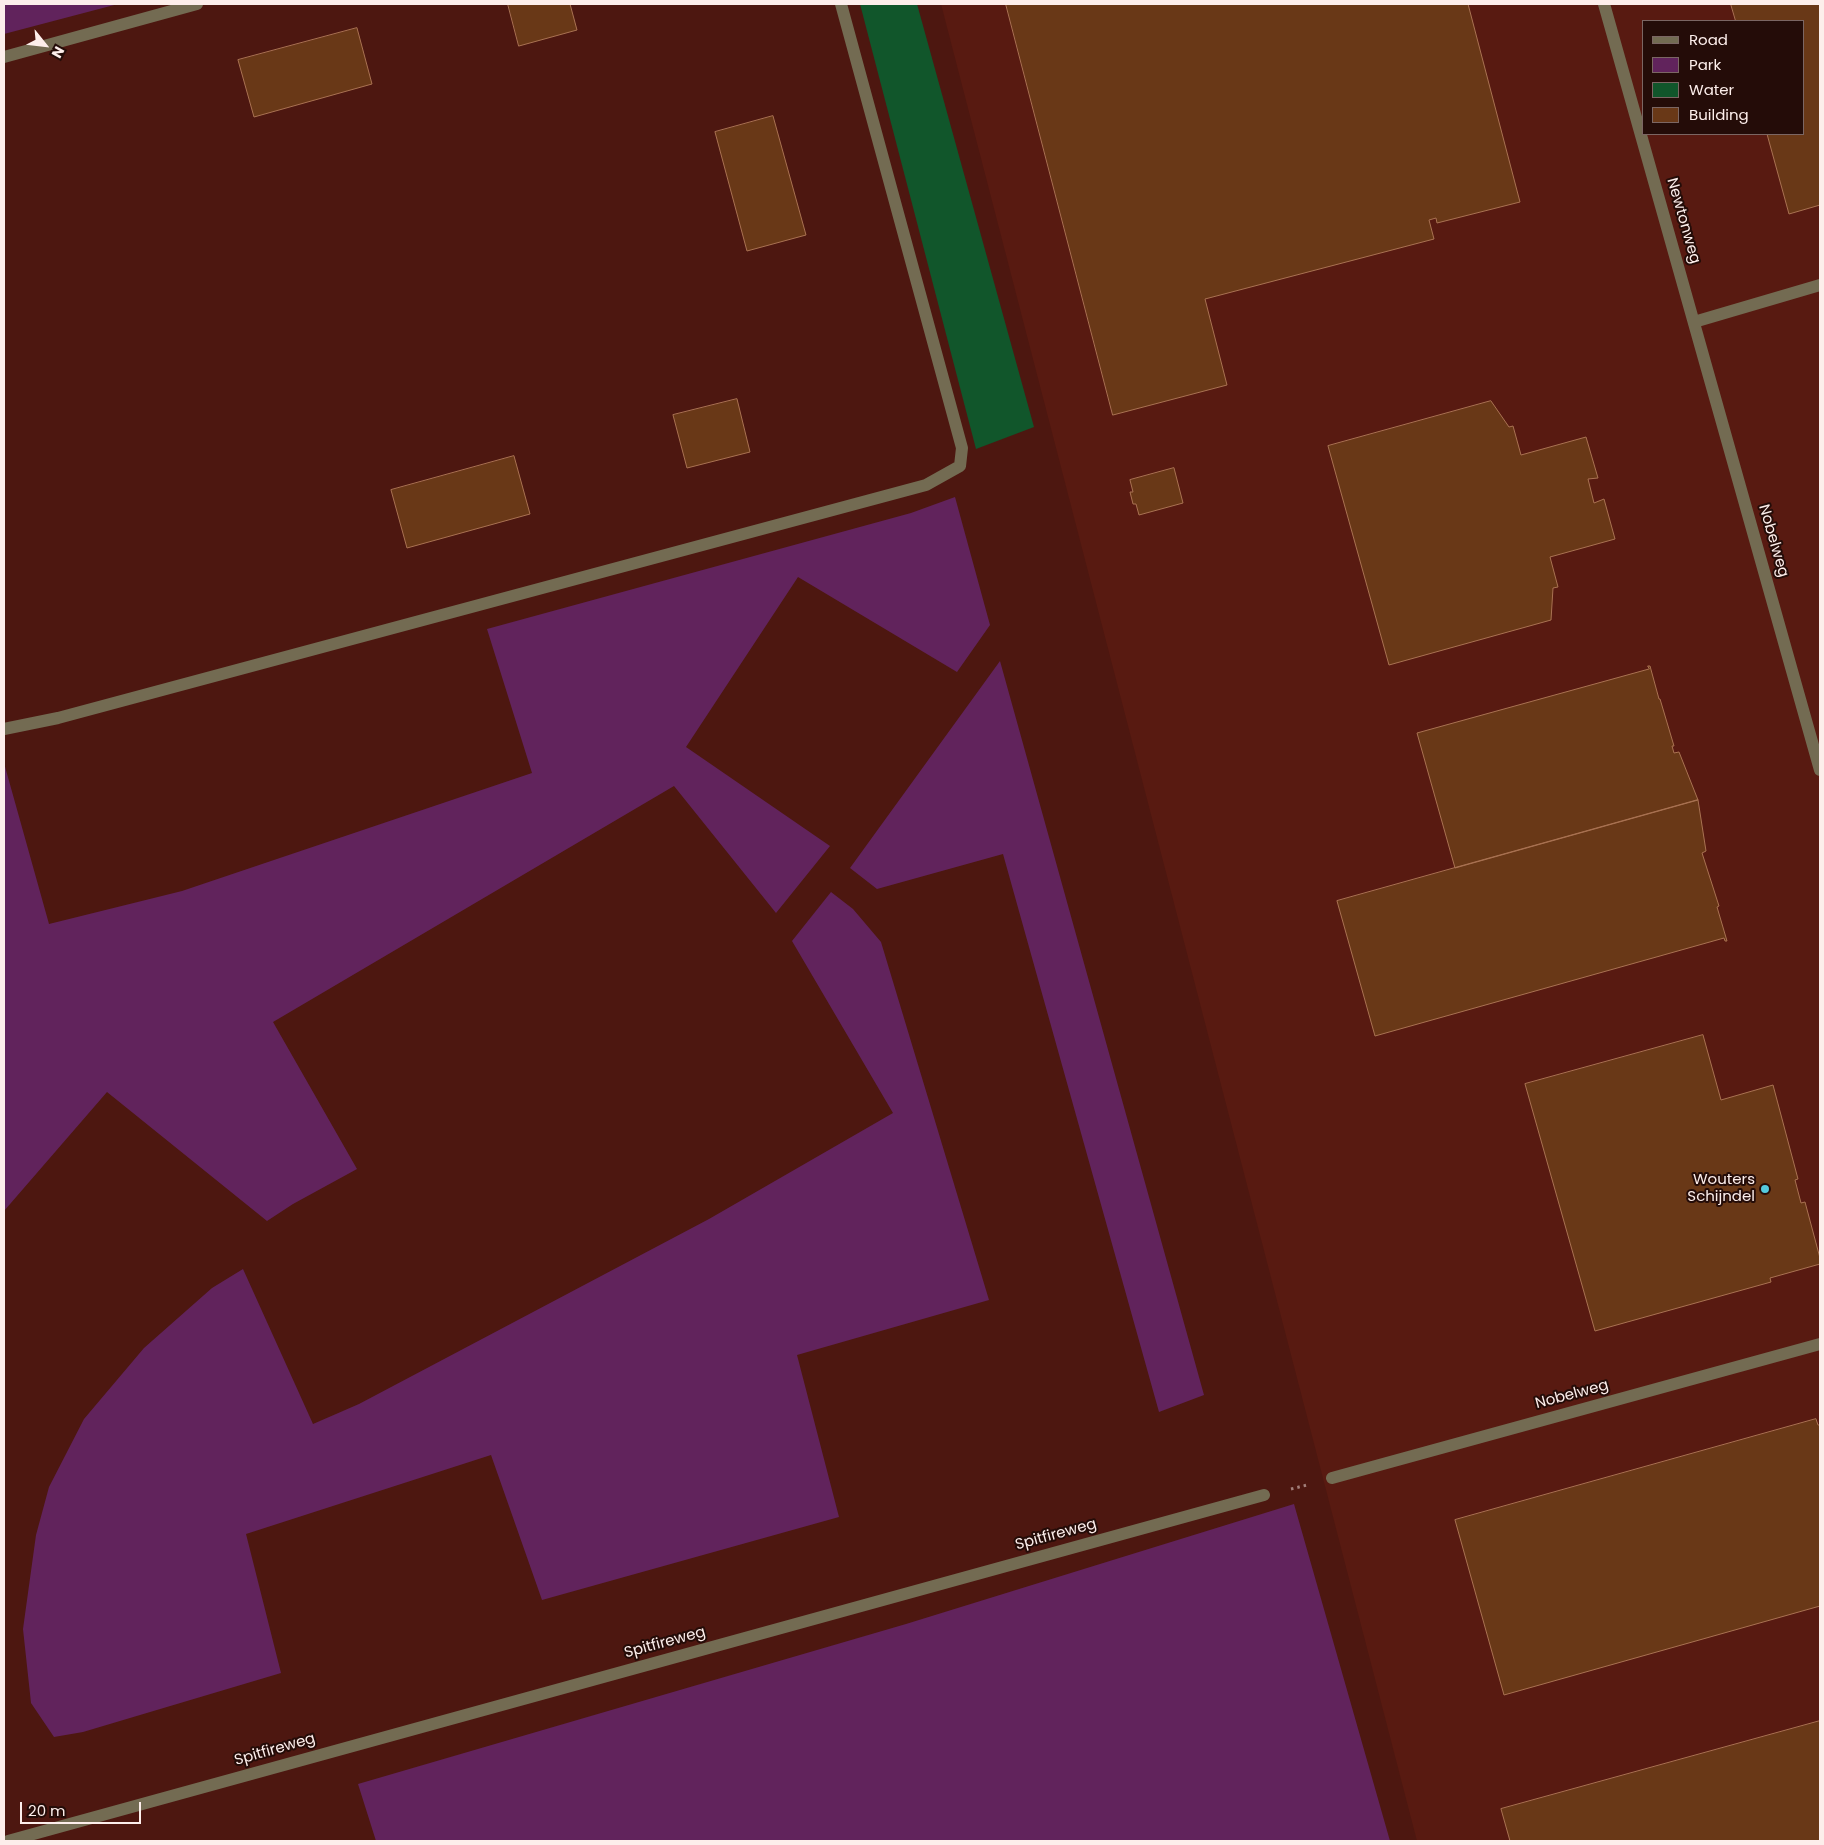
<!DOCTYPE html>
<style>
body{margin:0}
#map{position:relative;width:1824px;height:1845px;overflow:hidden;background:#4d1710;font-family:Poppins,sans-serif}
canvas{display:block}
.frame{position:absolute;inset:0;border:5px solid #fdeeeb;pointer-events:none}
.legend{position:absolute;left:1642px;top:20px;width:162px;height:115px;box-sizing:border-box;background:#240c08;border:1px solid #7b6663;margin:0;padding:6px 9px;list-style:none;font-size:15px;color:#fdeeeb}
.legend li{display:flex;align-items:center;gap:10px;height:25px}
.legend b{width:25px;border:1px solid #7b6663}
.north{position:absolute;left:20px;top:20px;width:50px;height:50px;-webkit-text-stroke:4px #240c08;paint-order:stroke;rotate:119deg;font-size:14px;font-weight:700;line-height:20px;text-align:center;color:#fdeeeb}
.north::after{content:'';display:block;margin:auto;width:18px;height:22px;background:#fdeeeb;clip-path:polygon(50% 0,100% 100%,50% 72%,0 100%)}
.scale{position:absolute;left:20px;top:1802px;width:121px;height:22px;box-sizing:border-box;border:2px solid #fdeeeb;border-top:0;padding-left:6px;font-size:15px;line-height:18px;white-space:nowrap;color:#fdeeeb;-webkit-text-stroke:4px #240c08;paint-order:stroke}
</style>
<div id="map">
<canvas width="1824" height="1845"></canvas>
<div class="frame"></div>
<ul class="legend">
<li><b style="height:6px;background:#736b52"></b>Road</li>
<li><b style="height:14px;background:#61235c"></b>Park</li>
<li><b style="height:14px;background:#11562b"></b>Water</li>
<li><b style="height:14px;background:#693817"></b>Building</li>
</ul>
<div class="north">N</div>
<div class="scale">20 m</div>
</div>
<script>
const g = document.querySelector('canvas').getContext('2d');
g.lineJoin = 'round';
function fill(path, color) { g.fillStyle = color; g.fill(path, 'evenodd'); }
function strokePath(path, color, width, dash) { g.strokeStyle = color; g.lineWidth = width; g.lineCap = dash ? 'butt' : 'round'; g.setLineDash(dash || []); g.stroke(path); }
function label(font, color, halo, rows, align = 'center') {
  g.font = font + ' Poppins,sans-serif'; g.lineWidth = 4; g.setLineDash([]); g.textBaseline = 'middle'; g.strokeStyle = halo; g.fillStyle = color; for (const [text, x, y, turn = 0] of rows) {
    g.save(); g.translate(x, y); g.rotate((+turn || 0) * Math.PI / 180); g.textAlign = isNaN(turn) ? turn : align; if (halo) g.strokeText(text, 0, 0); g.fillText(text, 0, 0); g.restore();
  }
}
fill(new Path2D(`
 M 941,4 L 1820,4 L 1820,1841 L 1417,1841 ZM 1643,21 L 1803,21 L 1803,134 L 1643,134 Z`), '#581a11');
fill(new Path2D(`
 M 4,4 L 118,4 L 4,34 Z
 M 955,497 L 990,625 L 957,672 L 798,577 L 686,747 L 830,846 L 776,913 L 674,786 L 273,1022 L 357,1169 L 293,1204 L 267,1221 L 107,1092 L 4,1211 L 4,763 L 49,924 L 182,891 L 532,773 L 487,629 L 911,513 Z
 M 1000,661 L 1204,1395 L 1159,1412 L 1003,854 L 877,889 L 850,868 Z
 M 831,892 L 853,909 L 881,942 L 989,1300 L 797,1355 L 839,1517 L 542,1600 L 491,1455 L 246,1534 L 281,1673 L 83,1732 L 54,1737 L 31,1703 L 23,1629 L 36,1535 L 49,1487 L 84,1419 L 144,1348 L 212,1288 L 243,1269 L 313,1424 L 359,1404 L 709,1219 L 893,1113 L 792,941 Z
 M 1294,1504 L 1390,1841 L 376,1841 L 358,1784 L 906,1624 Z`), '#61235c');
fill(new Path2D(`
 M 860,4 L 917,4 L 1034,427 L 976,449 Z`), '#11562b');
const building = new Path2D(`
 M 508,4 L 570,4 L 577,30 L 519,46 Z
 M 1006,4 L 1468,4 L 1520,202 L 1437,223 L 1436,218 L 1429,220 L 1434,239 L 1205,299 L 1227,385 L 1113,415 Z
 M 1731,4 L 1820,4 L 1820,205 L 1789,214 L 1767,134 L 1803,134 L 1803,21 L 1736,21 Z
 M 357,28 L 372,84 L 254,117 L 238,60 Z
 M 773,116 L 806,235 L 747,251 L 715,132 Z
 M 737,399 L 750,452 L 687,468 L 673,415 Z
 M 1491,401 L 1509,427 L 1513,426 L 1521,455 L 1586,437 L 1598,478 L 1588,479 L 1594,503 L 1604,499 L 1615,539 L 1550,557 L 1558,587 L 1553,588 L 1551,620 L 1389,665 L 1328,446 Z
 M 514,456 L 530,514 L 407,548 L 391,490 Z
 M 1174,468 L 1183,503 L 1139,515 L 1136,504 L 1133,504 L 1130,492 L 1133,492 L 1130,480 Z
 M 1648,666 L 1650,666 L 1659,699 L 1660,699 L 1674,746 L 1672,746 L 1674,753 L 1679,752 L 1698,800 L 1455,868 L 1417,733 L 1649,669 Z
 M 1698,800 L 1706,851 L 1702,853 L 1719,906 L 1717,907 L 1727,941 L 1725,941 L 1724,938 L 1375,1036 L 1337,901 Z
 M 1703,1035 L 1721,1100 L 1773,1085 L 1798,1179 L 1795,1180 L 1801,1203 L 1805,1202 L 1820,1258 L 1820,1264 L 1770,1278 L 1771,1282 L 1595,1331 L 1525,1084 Z
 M 1816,1419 L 1818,1425 L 1820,1425 L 1820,1606 L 1504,1695 L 1455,1520 Z
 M 1820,1721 L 1820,1841 L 1510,1841 L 1501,1809 Z`);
fill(building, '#693817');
strokePath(building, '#a97252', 1);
strokePath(new Path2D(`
 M 1291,1489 L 1307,1485`), '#a27f7a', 3, [2.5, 4]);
strokePath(new Path2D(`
 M 1604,4 L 1820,770
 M 4,57 L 197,4
 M 1694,322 L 1820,285
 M 4,729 L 58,718 L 926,485 L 960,466 L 962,448 L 841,4
 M 1332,1478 L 1820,1344
 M 8,1841 L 1264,1495`), '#736b52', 12);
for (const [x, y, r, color] of [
 [1765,1189,5,"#55cade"]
]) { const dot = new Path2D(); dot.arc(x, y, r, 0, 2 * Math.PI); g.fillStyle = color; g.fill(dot); strokePath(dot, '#240c08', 2); }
label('15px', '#fdeeeb', '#240c08', [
 ["Newtonweg",1683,221,74],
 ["Nobelweg",1773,541,74],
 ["Nobelweg",1572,1395,-15],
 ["Spitfireweg",1056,1535,-15],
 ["Spitfireweg",665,1643,-15],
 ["Spitfireweg",275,1750,-16]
]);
label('15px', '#fdeeeb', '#240c08', [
 ["Wouters",1755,1180],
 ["Schijndel",1755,1197]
], 'right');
</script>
